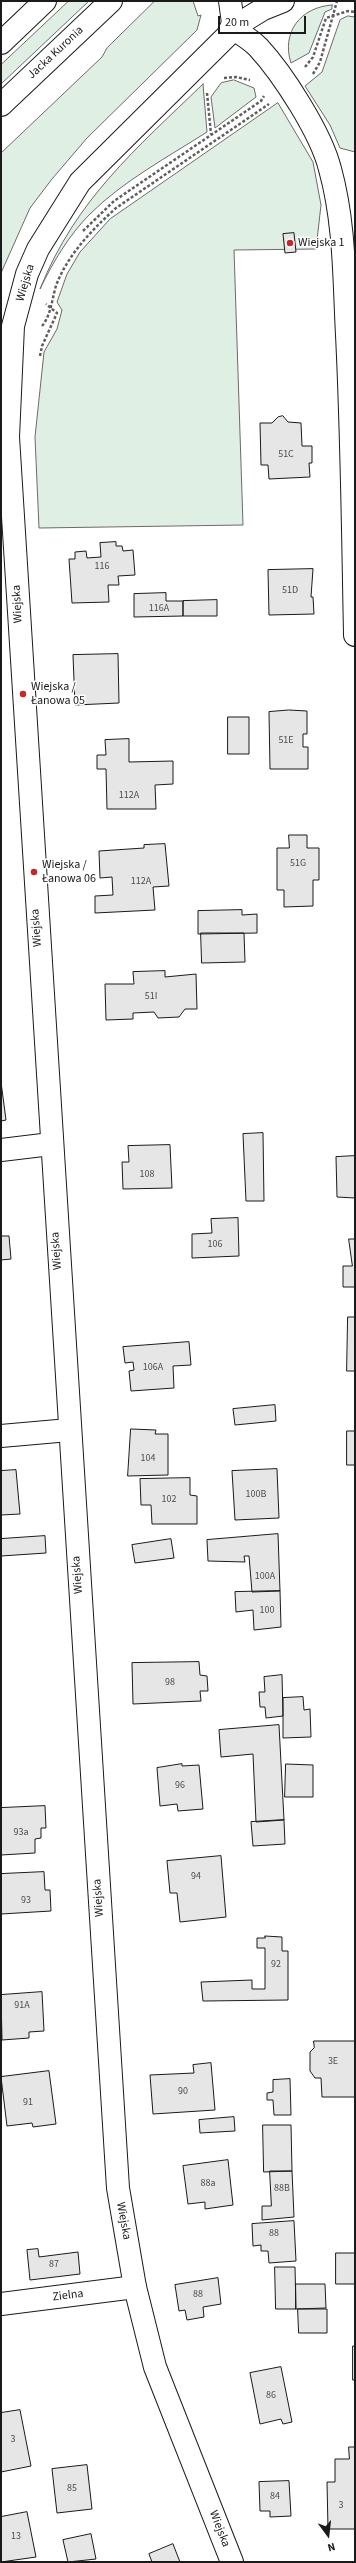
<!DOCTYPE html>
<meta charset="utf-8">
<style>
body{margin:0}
#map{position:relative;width:356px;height:2563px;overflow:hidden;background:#fff;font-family:"Source Sans 3",sans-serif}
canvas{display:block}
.frame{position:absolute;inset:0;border:2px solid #1a1a1a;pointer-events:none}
.north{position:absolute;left:308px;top:2515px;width:40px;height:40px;-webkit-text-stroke:3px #fff;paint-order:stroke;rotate:165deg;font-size:11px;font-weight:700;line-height:16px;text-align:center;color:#1a1a1a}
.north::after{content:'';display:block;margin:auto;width:14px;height:18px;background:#1a1a1a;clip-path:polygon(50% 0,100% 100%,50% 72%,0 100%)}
.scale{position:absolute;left:218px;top:16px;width:88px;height:18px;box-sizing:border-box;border:2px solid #1a1a1a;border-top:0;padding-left:5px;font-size:12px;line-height:14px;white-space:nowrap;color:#1a1a1a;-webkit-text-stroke:3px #fff;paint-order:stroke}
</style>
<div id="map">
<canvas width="356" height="2563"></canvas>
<div class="frame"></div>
<div class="north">N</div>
<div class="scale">20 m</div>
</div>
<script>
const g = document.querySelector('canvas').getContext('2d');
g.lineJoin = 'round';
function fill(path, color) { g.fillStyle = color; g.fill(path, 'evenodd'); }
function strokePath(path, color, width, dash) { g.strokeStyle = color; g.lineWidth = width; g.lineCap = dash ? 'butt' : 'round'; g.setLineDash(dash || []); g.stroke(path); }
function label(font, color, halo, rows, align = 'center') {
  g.font = font + ' "Source Sans 3",sans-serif'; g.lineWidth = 3; g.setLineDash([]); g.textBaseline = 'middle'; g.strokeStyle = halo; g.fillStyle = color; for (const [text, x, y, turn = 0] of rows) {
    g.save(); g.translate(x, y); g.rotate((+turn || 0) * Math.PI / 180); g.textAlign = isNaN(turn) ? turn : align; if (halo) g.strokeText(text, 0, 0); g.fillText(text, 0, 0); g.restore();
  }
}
const green = new Path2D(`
 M 69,1 L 89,1 L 1,84 L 1,65 Z
 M 155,1 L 193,1 L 198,16 L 201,15 L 197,30 L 87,138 L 52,179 L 30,208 L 1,273 L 1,153 L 102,57 L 107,48 Z
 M 332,5 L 332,9 L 325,12 L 309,53 L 291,63 C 281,32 301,7 332,5 Z
 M 348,16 L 355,17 L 355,152 L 340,148 L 330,125 L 305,86 L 322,72 L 340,20 Z
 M 234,80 L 254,88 L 256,97 L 215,128 L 211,97 L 221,83 Z
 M 203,84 L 207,132 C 168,157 123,181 90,214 C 69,235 53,262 40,289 C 76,199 136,149 203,84 Z
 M 278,103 L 313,162 L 321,205 L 316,249 L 234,250 L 243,525 L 39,528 L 35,437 L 44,352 L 57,329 L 62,310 L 57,302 L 67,274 L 80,252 L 110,219 Z`);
fill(green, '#e0efe3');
strokePath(green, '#6a6a6a', 1);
const building = new Path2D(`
 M 294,233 L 296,252 L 285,253 L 283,234 Z
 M 283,416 L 288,422 L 301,423 L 302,446 L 312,446 L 312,463 L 309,463 L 310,477 L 269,479 L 268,465 L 261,465 L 260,423 L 272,423 L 278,417 Z
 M 116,542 L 116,546 L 122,546 L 123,551 L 133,550 L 135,575 L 118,576 L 119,585 L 108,585 L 109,602 L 72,603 L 69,559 L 75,559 L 75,552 L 86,551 L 87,558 L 101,557 L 100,543 Z
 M 313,569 L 311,597 L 313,597 L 314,614 L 269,615 L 268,570 Z
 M 166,593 L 166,601 L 183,601 L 183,616 L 134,617 L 134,594 Z
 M 217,600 L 217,616 L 183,616 L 183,601 Z
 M 118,654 L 119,703 L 75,705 L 73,655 Z
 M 289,710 L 307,711 L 307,734 L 303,734 L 303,747 L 308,747 L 308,769 L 270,769 L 269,712 Z
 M 228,717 L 249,717 L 249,754 L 228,754 Z
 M 129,739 L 129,762 L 173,761 L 173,784 L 155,785 L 156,809 L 107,809 L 106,769 L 97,769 L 97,755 L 106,755 L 105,740 Z
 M 289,835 L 307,835 L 307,848 L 319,848 L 319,880 L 313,880 L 313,906 L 284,907 L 284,890 L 277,890 L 277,848 L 289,848 Z
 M 165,844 L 169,886 L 153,887 L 155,910 L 95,913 L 95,896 L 113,895 L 112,877 L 100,878 L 99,851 L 144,848 L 144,845 Z
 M 242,910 L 242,915 L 257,914 L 257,933 L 198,934 L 198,911 Z
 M 201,933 L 244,933 L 245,962 L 202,963 Z
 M 165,971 L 165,977 L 196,974 L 197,1009 L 185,1009 L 179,1017 L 158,1018 L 154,1012 L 133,1013 L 133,1019 L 106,1020 L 105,984 L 134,984 L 133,972 Z
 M 1,1082 L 6,1120 L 1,1121 Z
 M 263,1133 L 264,1201 L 246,1201 L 243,1134 Z
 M 170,1145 L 172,1188 L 123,1189 L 122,1162 L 129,1162 L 128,1146 Z
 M 355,1156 L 355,1198 L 337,1197 L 336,1157 Z
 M 238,1218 L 239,1256 L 192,1258 L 192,1234 L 212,1233 L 211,1219 Z
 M 1,1236 L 9,1236 L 11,1259 L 1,1260 Z
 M 349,1239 L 355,1239 L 355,1287 L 343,1287 L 343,1266 L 352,1266 Z
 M 348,1317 L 355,1317 L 355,1371 L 347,1371 Z
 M 189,1342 L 191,1365 L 173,1366 L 174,1388 L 131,1391 L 129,1371 L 134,1370 L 133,1362 L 125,1363 L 123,1347 Z
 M 275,1405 L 276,1421 L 235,1425 L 233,1409 Z
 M 131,1429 L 156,1430 L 155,1434 L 168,1434 L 168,1475 L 128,1476 Z
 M 347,1431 L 355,1431 L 355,1465 L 347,1465 Z
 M 277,1469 L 279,1518 L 235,1520 L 232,1471 Z
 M 16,1470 L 20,1514 L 1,1515 L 1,1471 Z
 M 190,1478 L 190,1495 L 197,1496 L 197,1524 L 152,1524 L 151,1505 L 141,1505 L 140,1479 Z
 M 278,1534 L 280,1591 L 252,1592 L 249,1556 L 244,1556 L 245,1562 L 208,1561 L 207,1540 Z
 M 45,1536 L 46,1553 L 1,1556 L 1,1539 Z
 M 171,1539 L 174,1558 L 135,1563 L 132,1545 Z
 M 280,1591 L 281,1627 L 254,1630 L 253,1610 L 236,1612 L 235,1592 Z
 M 199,1662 L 200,1675 L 207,1676 L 208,1691 L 200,1691 L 201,1701 L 133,1704 L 132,1663 Z
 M 282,1675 L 283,1716 L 266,1718 L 265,1707 L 260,1707 L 259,1692 L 265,1692 L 264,1677 Z
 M 303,1697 L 304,1710 L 310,1709 L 311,1737 L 283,1738 L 283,1698 Z
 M 279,1725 L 284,1820 L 256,1822 L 253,1754 L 221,1757 L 219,1730 Z
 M 182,1764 L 182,1766 L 199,1765 L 203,1809 L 178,1811 L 177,1804 L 160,1806 L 157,1768 Z
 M 286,1764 L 313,1765 L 313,1797 L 285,1797 Z
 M 45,1806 L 46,1828 L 41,1828 L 41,1838 L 35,1839 L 35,1853 L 1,1855 L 1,1808 Z
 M 284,1820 L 285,1844 L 253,1846 L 251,1822 Z
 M 221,1856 L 226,1917 L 180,1922 L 177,1893 L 170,1893 L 167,1861 Z
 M 44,1872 L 45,1890 L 50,1890 L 51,1911 L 1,1914 L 1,1874 Z
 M 265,1936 L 282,1937 L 282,1951 L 288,1951 L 288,2000 L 203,2001 L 201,1982 L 252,1980 L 252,1989 L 265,1989 L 265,1948 L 257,1948 L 257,1938 L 265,1938 Z
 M 42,1992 L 44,2031 L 29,2032 L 29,2038 L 2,2040 L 1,1995 Z
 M 314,2041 L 355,2041 L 355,2097 L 322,2097 L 321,2078 L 315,2078 L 310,2071 L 310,2052 L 314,2048 Z
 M 211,2063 L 215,2110 L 153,2114 L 150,2075 L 194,2073 L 193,2065 Z
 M 49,2071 L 56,2124 L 33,2127 L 32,2123 L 7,2126 L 1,2077 Z
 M 290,2079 L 291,2115 L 274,2115 L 273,2100 L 267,2100 L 267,2093 L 273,2092 L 273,2080 Z
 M 234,2117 L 235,2131 L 200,2133 L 199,2120 Z
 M 263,2125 L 291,2125 L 292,2171 L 264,2172 Z
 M 228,2160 L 233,2205 L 205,2209 L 205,2202 L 188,2204 L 183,2166 Z
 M 270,2171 L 292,2171 L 294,2217 L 262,2220 L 262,2206 L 271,2206 Z
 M 294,2221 L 296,2261 L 269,2263 L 268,2251 L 261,2251 L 261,2245 L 253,2246 L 252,2224 Z
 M 38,2249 L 39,2257 L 78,2252 L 80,2274 L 30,2280 L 27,2250 Z
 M 336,2253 L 355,2253 L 355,2284 L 336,2284 Z
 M 275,2267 L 295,2267 L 296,2309 L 276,2309 Z
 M 218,2278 L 221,2304 L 203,2307 L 204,2317 L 187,2320 L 185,2310 L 179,2311 L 175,2285 Z
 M 296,2284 L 325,2284 L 326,2308 L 296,2309 Z
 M 298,2309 L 327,2309 L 327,2333 L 299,2333 Z
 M 353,2346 L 355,2346 L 355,2380 L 353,2380 Z
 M 281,2367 L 292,2422 L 283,2424 L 281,2419 L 260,2424 L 250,2373 Z
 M 20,2410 L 31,2466 L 1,2472 L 1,2413 Z
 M 349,2447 L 355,2447 L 355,2529 L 328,2529 L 327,2482 L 335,2482 L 335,2459 L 349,2459 Z
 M 87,2465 L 92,2509 L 57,2513 L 52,2469 Z
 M 289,2481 L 291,2516 L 270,2517 L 270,2511 L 260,2511 L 259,2482 Z
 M 27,2512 L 36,2557 L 1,2562 L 1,2517 Z
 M 91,2534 L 96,2559 L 68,2562 L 63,2540 Z
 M 173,2544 L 180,2562 L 152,2562 L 149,2554 Z`);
fill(building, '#e6e6e6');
strokePath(building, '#1a1a1a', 1);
const minor = new Path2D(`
 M 283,1 L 263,9 L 232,28 C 241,34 250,39 258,47 C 283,74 321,133 330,169 C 345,223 344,279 347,335 C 352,435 353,535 355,635
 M 1,1150 L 51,1144
 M 1,1436 L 69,1430
 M 1,2304 L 135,2287`);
const tertiary = new Path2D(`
 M 230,1 L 233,23 L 228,35 L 80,182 L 38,249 L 27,274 L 13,326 L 8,437 L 118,2188 L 135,2287 L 155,2367 L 232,2562`);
const primary = new Path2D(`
 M 1,43 L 45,1
 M 1,105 L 111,1`);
strokePath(minor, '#1a1a1a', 24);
strokePath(tertiary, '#1a1a1a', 24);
strokePath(primary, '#1a1a1a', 24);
strokePath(new Path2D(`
 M 305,67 L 313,57 L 326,18 L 348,11 L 355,12
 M 313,74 L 320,62 L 337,1
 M 224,78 L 236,77 L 250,80
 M 207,93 L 211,134
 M 83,231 L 114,201 L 261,101 L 264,96
 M 42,326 C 52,314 52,296 57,283 C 70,252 92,230 116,208 L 269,104
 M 40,356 L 42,346 L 57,313 L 46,304`), '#5f5f5f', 2.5, [3, 2]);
strokePath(minor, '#fff', 22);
strokePath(tertiary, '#fff', 22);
strokePath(primary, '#fff', 22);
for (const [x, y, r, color] of [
 [290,243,4,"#c62828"],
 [23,694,4,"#c62828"],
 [34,872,4,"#c62828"]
]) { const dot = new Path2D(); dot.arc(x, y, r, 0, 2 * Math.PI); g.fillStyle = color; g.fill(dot); strokePath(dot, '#fff', 1.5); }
label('10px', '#4d4d4d', null, [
 ["51C",286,455],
 ["116",102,567],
 ["51D",290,591],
 ["116A",159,609],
 ["51E",286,741],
 ["112A",129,796],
 ["51G",298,864],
 ["112A",141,882],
 ["51I",151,997],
 ["108",147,1175],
 ["106",215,1245],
 ["106A",153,1368],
 ["104",148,1459],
 ["100B",256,1495],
 ["102",169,1500],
 ["100A",265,1577],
 ["100",267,1611],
 ["98",170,1683],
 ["96",180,1786],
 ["93a",21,1833],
 ["94",196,1877],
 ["93",26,1901],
 ["92",276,1965],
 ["91A",22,2006],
 ["3E",333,2062],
 ["90",183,2092],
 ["91",28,2103],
 ["88a",208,2184],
 ["88B",282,2189],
 ["88",274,2234],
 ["87",54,2265],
 ["88",198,2295],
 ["86",271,2396],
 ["3",13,2440],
 ["85",72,2489],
 ["84",275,2497],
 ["3",341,2506],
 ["13",16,2537]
]);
label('12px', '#1a1a1a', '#fff', [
 ["Jacka Kuronia",56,53,-43],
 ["Wiejska",26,283,-73],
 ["Wiejska",18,604,-93],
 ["Wiejska",37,928,-94],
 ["Wiejska",57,1251,-94],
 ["Wiejska",78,1575,-94],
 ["Wiejska",99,1898,-94],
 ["Wiejska",123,2221,80],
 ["Zielna",68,2296,-7],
 ["Wiejska",219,2529,69]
]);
label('12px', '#1a1a1a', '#fff', [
 ["Wiejska 1",298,243],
 ["Wiejska /",31,687],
 ["Łanowa 05",31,701],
 ["Wiejska /",42,865],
 ["Łanowa 06",42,879]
], 'left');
</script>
